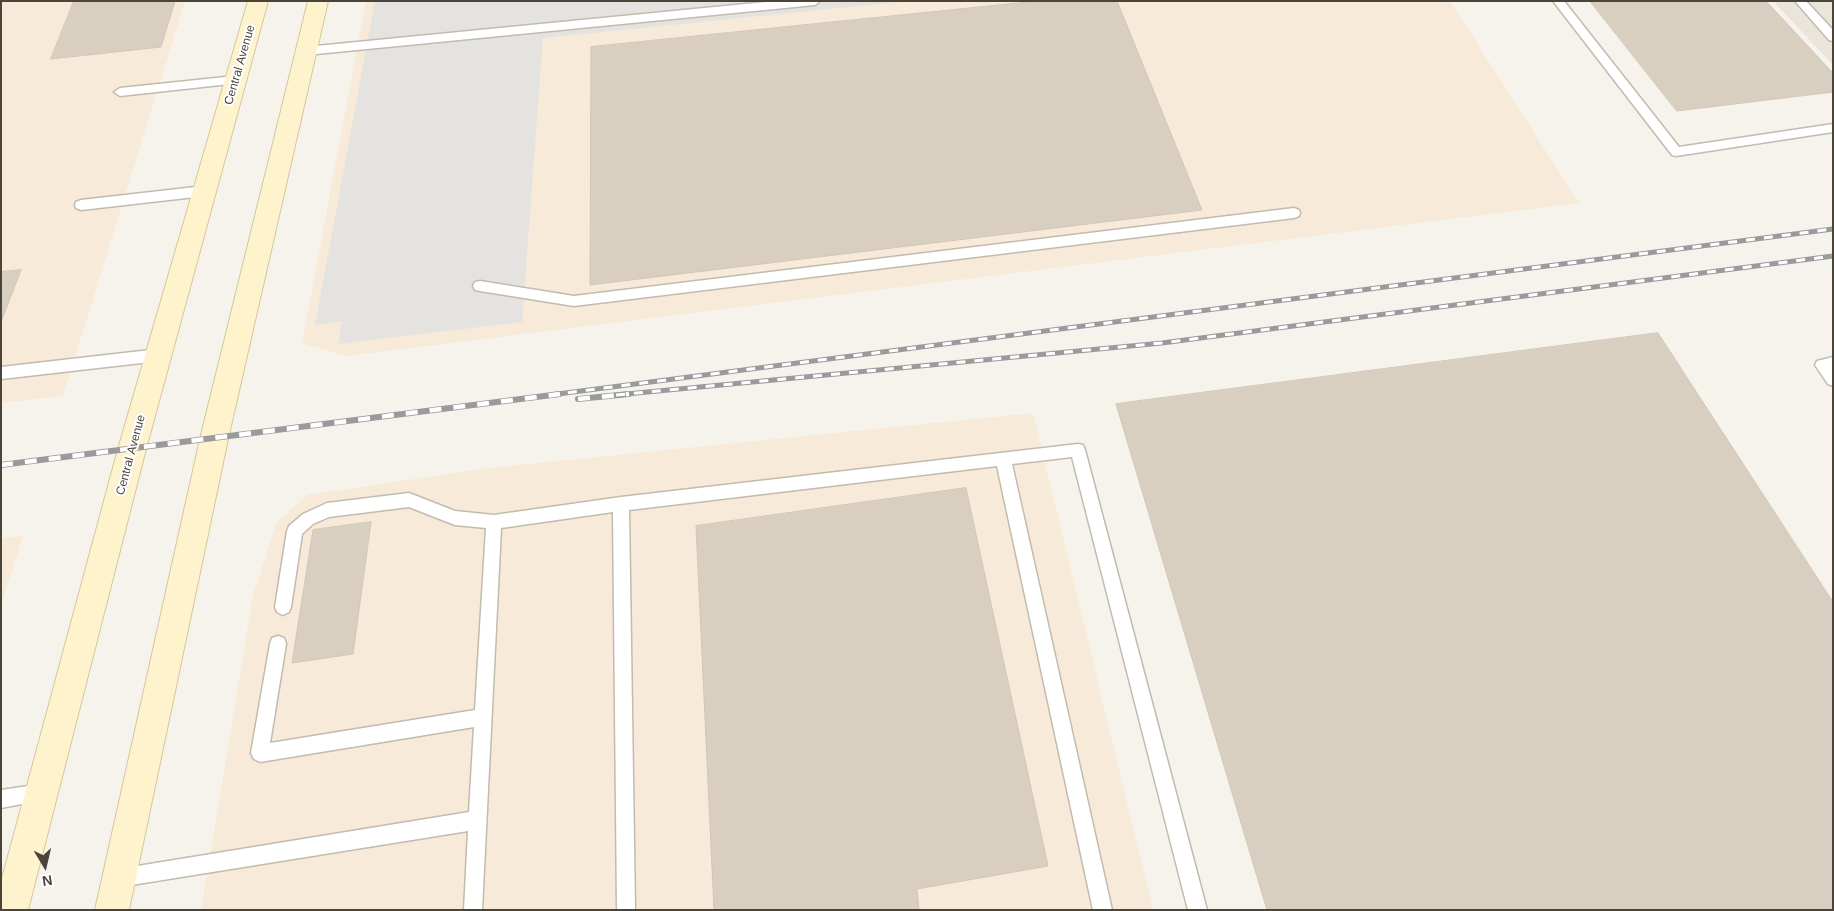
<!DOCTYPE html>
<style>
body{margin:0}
#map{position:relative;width:1834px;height:911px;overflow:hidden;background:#f6f3ec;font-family:Arial,sans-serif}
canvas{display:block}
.frame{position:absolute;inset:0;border:2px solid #4b4439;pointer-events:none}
.north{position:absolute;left:20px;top:841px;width:50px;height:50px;-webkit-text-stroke:4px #fff;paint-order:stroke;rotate:171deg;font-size:14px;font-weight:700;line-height:20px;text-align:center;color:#4b4439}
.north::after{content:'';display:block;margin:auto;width:18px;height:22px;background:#4b4439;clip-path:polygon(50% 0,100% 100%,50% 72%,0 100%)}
</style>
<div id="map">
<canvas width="1834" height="911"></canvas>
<div class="frame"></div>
<div class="north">N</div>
</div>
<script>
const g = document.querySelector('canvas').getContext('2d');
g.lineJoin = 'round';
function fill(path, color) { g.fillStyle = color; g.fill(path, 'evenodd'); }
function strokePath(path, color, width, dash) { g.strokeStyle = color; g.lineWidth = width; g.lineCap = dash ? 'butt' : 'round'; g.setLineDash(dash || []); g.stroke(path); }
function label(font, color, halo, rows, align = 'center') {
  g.font = font + ' Arial,sans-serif'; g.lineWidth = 4; g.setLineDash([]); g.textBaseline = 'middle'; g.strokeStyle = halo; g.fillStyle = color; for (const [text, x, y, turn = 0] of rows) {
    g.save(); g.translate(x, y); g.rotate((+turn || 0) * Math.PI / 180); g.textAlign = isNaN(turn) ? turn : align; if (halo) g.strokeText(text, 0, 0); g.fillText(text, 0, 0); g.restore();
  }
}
fill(new Path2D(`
 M 1773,1 L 1833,1 L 1833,65 Z`), '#eae5da');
fill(new Path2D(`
 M 1,1 L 185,1 L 63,396 L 1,403 Z
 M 366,1 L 1450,1 L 1579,203 L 346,356 L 302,343 Z
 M 1033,413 L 1153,910 L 201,910 L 253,595 L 277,522 L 307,495 L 488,468 Z
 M 23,536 L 1,605 L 1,538 Z`), '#f7ead8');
fill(new Path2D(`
 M 375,1 L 909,1 L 543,38 L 522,322 L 338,344 L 342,321 L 315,325 Z`), '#e5e3e0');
const building = new Path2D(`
 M 74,1 L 175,1 L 161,47 L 51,59 Z
 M 1038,1 L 1117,1 L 1202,210 L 590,285 L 591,47 Z
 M 1590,1 L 1766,1 L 1833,73 L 1833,92 L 1677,111 Z
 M 21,270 L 1,322 L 1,272 Z
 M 1658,333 L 1833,602 L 1833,910 L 1267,910 L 1116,404 Z
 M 966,488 L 1048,866 L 917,889 L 919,910 L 714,910 L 696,526 Z
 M 371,522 L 353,654 L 292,663 L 313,530 Z`);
fill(building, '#d8cfc1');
strokePath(building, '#d3c7b4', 1);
const service = new Path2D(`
 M 776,1 L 820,1 L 815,5 L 306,55 L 300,51 L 306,47 Z
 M 1553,1 L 1564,1 L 1679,147 L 1833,124 L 1833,132 L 1676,156 L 1672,155 Z
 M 1795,1 L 1806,1 L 1833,30 L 1833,41 L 1829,40 Z
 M 235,76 L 241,80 L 239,83 L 120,96 L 114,92 L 120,88 Z
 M 204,186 L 208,188 L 210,191 L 208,194 L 204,196 L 81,210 L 76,208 L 75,205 L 76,202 L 81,200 Z
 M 1294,208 L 1299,210 L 1300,213 L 1299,216 L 1294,218 L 574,306 L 480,291 L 475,290 L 473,286 L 475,282 L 480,281 L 574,296 Z
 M 159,349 L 164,351 L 166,355 L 164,359 L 159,361 L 1,379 L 1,367 Z
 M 1833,357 L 1833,386 L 1828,384 L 1815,365 L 1817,361 Z
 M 1078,444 L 1083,445 L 1085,450 L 1207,910 L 1188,910 L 1072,457 L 1012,464 L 1112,910 L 1093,910 L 997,466 L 629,510 L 635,910 L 617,910 L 613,512 L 501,528 L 482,910 L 464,910 L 468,831 L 119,887 L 112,885 L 110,878 L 112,871 L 119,869 L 469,812 L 474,727 L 260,762 L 254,759 L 251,753 L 270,644 L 272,638 L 278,636 L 284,638 L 286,644 L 270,743 L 475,710 L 486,528 L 455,525 L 409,507 L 329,517 L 313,524 L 302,534 L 291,607 L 289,612 L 283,615 L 277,612 L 275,607 L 287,531 L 289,526 L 303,514 L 327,503 L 409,493 L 455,511 L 494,515 L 621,497 Z
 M 42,784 L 48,787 L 51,793 L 48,799 L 1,808 L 1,790 Z`);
const secondary = new Path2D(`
 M 248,1 L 268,1 L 146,449 L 28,910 L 1,910 L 1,882 L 118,449 Z
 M 308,1 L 328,1 L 228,439 L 129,910 L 95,910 L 200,439 Z`);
strokePath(service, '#c2bbae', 3);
strokePath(secondary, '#d6c79b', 2);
fill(service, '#fff');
fill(secondary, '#fff3cd');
const railFar1 = new Path2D(`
 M 550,395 L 1833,229
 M 616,395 L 1162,343 L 1833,256`);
const rail = new Path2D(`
 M 578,399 L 629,394
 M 1,465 L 560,394`);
strokePath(railFar1, '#9a9a9a', 5);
strokePath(rail, '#9a9a9a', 6);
strokePath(railFar1, '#fff', 3, [9]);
strokePath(rail, '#fff', 4.5, [12]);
label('12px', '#4b4439', '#fff', [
 ["Central Avenue",240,65,-74],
 ["Central Avenue",131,455,-75]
]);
</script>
